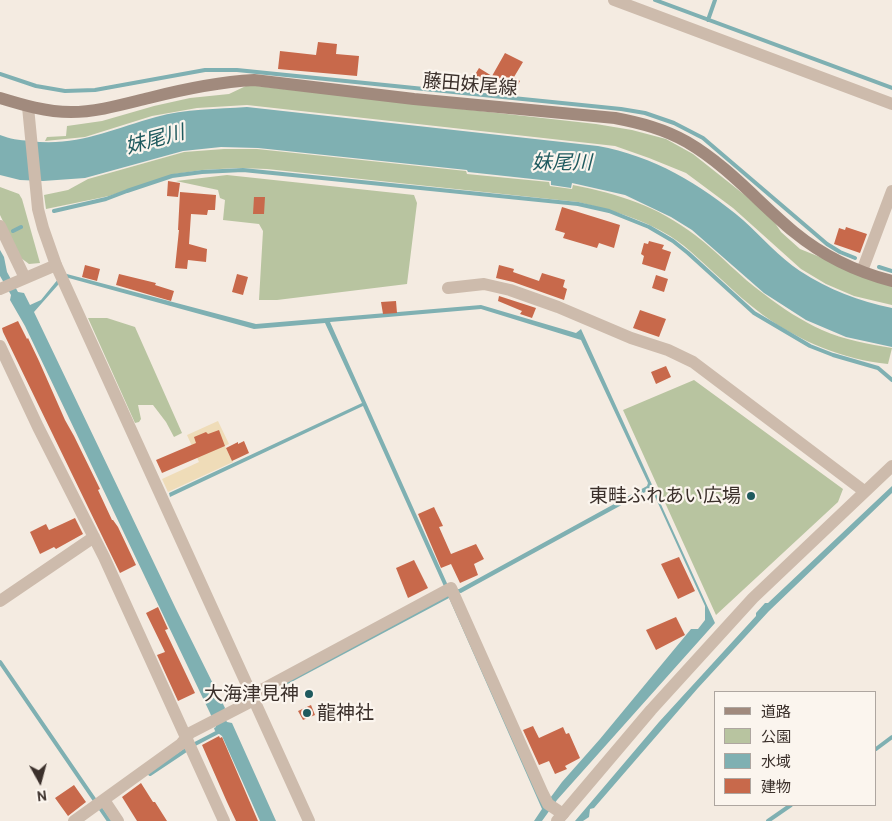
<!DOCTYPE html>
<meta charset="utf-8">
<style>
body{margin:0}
#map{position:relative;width:892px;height:821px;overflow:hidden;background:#f4ebe1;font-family:Cabin,"Noto Sans JP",sans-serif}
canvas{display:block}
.legend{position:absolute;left:714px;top:691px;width:162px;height:115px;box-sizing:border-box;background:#fbf5ee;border:1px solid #aea6a0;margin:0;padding:6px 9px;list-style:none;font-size:15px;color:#3b302b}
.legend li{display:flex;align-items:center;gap:10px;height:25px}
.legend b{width:25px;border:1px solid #aea6a0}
.north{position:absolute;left:15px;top:756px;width:50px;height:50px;-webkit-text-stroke:4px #fbf5ee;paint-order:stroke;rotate:173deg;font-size:14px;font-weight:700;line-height:20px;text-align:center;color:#3b302b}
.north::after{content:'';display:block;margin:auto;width:18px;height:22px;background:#3b302b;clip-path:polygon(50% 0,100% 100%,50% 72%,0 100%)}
</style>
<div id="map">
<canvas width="892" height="821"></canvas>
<ul class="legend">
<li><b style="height:6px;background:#a18a7d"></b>道路</li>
<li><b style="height:14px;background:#b8c4a0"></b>公園</li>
<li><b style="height:14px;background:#7fb0b2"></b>水域</li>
<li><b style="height:14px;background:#c8694b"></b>建物</li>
</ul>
<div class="north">N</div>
</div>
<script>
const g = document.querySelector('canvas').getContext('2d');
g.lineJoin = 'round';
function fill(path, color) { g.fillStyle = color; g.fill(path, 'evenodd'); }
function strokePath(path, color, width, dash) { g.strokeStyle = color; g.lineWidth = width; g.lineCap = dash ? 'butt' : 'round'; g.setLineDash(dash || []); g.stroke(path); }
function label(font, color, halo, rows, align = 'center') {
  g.font = font + ' Cabin,"Noto Sans JP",sans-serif'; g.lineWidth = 4.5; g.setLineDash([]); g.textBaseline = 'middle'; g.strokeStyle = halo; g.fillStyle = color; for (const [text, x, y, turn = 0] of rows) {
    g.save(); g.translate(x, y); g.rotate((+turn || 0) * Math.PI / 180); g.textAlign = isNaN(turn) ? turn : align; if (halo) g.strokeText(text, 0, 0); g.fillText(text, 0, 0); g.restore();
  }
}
fill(new Path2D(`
 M 248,85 L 596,124 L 632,130 L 666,139 L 693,154 L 746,196 L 773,220 L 781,232 L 800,249 L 892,286 L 892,305 L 854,296 L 826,284 L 801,269 L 733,208 L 686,173 L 649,158 L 615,146 L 247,105 L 197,108 L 152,116 L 85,137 L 45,141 L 47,137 L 66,136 L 67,126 L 102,121 L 154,106 L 190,98 L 229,94 Z
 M 224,149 L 257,149 L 466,171 L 467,174 L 549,182 L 550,186 L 572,189 L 573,185 C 619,194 657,206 695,235 C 719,253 740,277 764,294 C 782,308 802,321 822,330 C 844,340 869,344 892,348 L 888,364 C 844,360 799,341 763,315 C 748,304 735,292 722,280 C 705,265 689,248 670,236 C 641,218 610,210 578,202 L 267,169 L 237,168 L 202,170 L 175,174 L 109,196 L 46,209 L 44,195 L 68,190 L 88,179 L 184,152 Z
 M 227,175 L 414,195 L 417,203 L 407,284 L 277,300 L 259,300 L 263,231 L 259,224 L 223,220 L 225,200 L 220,198 L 218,190 L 176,181 Z
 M 0,187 L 19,194 L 22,199 L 40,263 L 29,264 L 21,258 L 0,215 Z
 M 88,318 L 107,318 L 135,327 L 182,433 L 174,437 L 166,422 L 153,405 L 138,405 L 141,419 L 139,422 L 135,423 Z
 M 694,380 L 843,489 L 838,502 L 716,615 L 623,410 Z`), '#b8c4a0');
fill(new Path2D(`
 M 218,421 L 229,444 L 225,446 L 233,462 L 168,492 L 162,479 L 199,462 L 187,435 Z`), '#efdcb8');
fill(new Path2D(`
 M 247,107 L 598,146 C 653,156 701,184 743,220 C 762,237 779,257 800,271 C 829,290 859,301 892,308 L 892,347 L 846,337 L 806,320 L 764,293 L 692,230 L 671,217 L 625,195 L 572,183 L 571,188 L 551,185 L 551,181 L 468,172 L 467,170 L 258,148 L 221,147 L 183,151 L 85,178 L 43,181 L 20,180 L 0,175 L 0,135 C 10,139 19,140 30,141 C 77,147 112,129 156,117 C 185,109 217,109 247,107 Z
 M 0,250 L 4,257 L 7,272 L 18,292 L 24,293 L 30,305 L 41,300 L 63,273 L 256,324 L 481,305 L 576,333 L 581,329 L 715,623 L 557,800 L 542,821 L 534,821 L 542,809 L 449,598 L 267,695 L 265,691 L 447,593 L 363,406 L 170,497 L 169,493 L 362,403 L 325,323 L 254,329 L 65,277 L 34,312 L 176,609 L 225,708 L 222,714 L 227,722 L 232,723 L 276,821 L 260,821 L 222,736 L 215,731 L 214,728 L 216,727 L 210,713 L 25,326 L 10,300 L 11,295 L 0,276 ZM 481,309 L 581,340 L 648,483 L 647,486 L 459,589 L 450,590 L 330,322 ZM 649,490 L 652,490 L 705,606 L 705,620 L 698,629 L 691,629 L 600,739 L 562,782 L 545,805 L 455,592 L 461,593 Z
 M 892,486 L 892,493 L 769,611 L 698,688 L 594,808 L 590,809 L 589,817 L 583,821 L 575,821 L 659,722 L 756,616 L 756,613 L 765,603 L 768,603 Z`), '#7fb0b2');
strokePath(new Path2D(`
 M 655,0 L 892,88
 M 708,20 L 715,0
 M 0,74 L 36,86 L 65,91 L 95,90 L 205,70 L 237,70 L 621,109 L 645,113 L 674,123 L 703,138 L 827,244 L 840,252 L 855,258
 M 54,211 L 106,199 L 127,191 L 172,176 L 202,172 L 243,170 L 578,204 L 609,211 L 649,227 L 673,241 L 688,253 L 754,313 L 810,346 L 833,355 L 878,368 L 892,380
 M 13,231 L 21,227
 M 879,267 L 892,271
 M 0,662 L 109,821
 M 876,749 L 892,737
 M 150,774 L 195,744 L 220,731
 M 768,821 L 791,805`), '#7fb0b2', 4);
fill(new Path2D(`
 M 318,42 L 337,44 L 336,54 L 359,56 L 357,76 L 278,69 L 280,51 L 316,55 Z
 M 505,53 L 523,62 L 514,77 L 520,81 L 514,92 L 499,86 L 494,94 L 471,81 L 479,68 L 492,76 Z
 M 168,181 L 180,183 L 178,197 L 167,196 Z
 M 180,192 L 216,195 L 215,210 L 208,210 L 207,215 L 191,214 L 189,244 L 207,249 L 206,262 L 188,260 L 187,269 L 175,268 L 179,230 L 178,230 Z
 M 254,197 L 265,197 L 264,214 L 253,214 Z
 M 562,207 L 620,225 L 614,248 L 599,243 L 597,248 L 563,238 L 565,233 L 555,230 Z
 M 846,227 L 867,234 L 860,253 L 834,244 L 839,228 L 845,230 Z
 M 649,241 L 664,245 L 662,249 L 671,252 L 665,271 L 642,264 L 644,256 L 641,254 L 644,243 L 648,244 Z
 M 85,265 L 100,269 L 97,281 L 82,277 Z
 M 499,265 L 514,269 L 513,272 L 539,281 L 542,273 L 565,280 L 563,287 L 567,289 L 564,300 L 513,282 L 496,278 Z
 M 119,274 L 156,283 L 155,285 L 174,291 L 171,301 L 116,285 Z
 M 237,274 L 248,277 L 243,295 L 232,292 Z
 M 656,275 L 668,279 L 664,292 L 652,288 Z
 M 499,296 L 536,308 L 532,318 L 520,314 L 522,311 L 498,301 Z
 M 396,301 L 397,313 L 383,314 L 381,302 Z
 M 640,310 L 666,319 L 659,337 L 633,328 Z
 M 18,321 L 27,339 L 28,338 L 39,361 L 65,420 L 74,436 L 100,489 L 98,490 L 112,520 L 113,520 L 118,527 L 136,565 L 120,573 L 3,332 L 2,328 Z
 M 666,366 L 671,377 L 656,384 L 651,372 Z
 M 219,430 L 225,446 L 162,473 L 156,460 L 196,443 L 194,437 L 206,432 L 208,434 Z
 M 244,441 L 249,453 L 232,461 L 226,448 L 238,442 L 238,444 Z
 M 434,507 L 443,526 L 439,527 L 451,554 L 476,544 L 484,559 L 474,564 L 478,575 L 460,583 L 451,564 L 441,568 L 418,514 Z
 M 75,518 L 83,534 L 56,549 L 54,547 L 40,554 L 30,532 L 46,524 L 49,530 Z
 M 679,557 L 695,591 L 678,599 L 661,564 Z
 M 414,560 L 428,588 L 408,598 L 396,568 Z
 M 158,607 L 168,629 L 165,630 L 195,693 L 178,701 L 157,655 L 165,652 L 146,613 Z
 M 676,617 L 685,635 L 656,650 L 646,630 Z
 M 311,705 L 315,715 L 303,720 L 298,711 Z
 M 533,726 L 539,738 L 563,727 L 566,734 L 569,733 L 580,758 L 565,766 L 567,769 L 555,774 L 549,761 L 539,765 L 523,730 Z
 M 219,736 L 220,738 L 222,737 L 258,821 L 236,821 L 227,802 L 202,745 Z
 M 141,783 L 153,802 L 155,802 L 167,821 L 137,821 L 122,797 Z
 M 74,785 L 86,802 L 68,816 L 55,798 Z`), '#c8694b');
strokePath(new Path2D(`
 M 614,0 L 892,104
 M 0,226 L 25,278
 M 862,271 L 892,191
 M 448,288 L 484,284 L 510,290 L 558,307 L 631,338 L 668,350 L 693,362 L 864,491
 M 0,289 L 56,265
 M 0,346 L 38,427 L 104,557 L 224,821
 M 0,601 L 94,537
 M 252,695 L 451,588 L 542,792 L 548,804 L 563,814
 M 104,800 L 118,821
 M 74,821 L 181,744 L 190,733 L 254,700`), '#cdbbac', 12);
strokePath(new Path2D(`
 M 28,107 L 38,209 L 43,228 L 56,265 L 309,821
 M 557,821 L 651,710 L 753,598 L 892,466`), '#cdbbac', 12);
strokePath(new Path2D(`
 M 0,98 C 23,105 46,112 71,112 C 97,112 124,104 149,98 C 184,89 219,82 254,80 L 414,99 L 615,118 C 641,123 664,129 687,142 C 728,166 758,202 794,232 C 822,255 857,272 892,281`), '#a18a7d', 12);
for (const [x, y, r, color] of [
 [751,496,5,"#1f5a5e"],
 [309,694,5,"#1f5a5e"],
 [307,713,5,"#1f5a5e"]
]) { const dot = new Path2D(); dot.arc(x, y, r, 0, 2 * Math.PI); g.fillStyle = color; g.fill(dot); strokePath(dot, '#fbf5ee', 2); }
label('19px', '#3b302b', '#fbf5ee', [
 ["藤田妹尾線",470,85,5]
]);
label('19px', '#3b302b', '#fbf5ee', [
 ["東畦ふれあい広場",741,496],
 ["大海津見神",299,694],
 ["龍神社",317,713,"left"]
], 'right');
label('italic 20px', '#1f5a5e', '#fbf5ee', [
 ["妹尾川",155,140,-15],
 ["妹尾川",562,163]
]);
</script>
